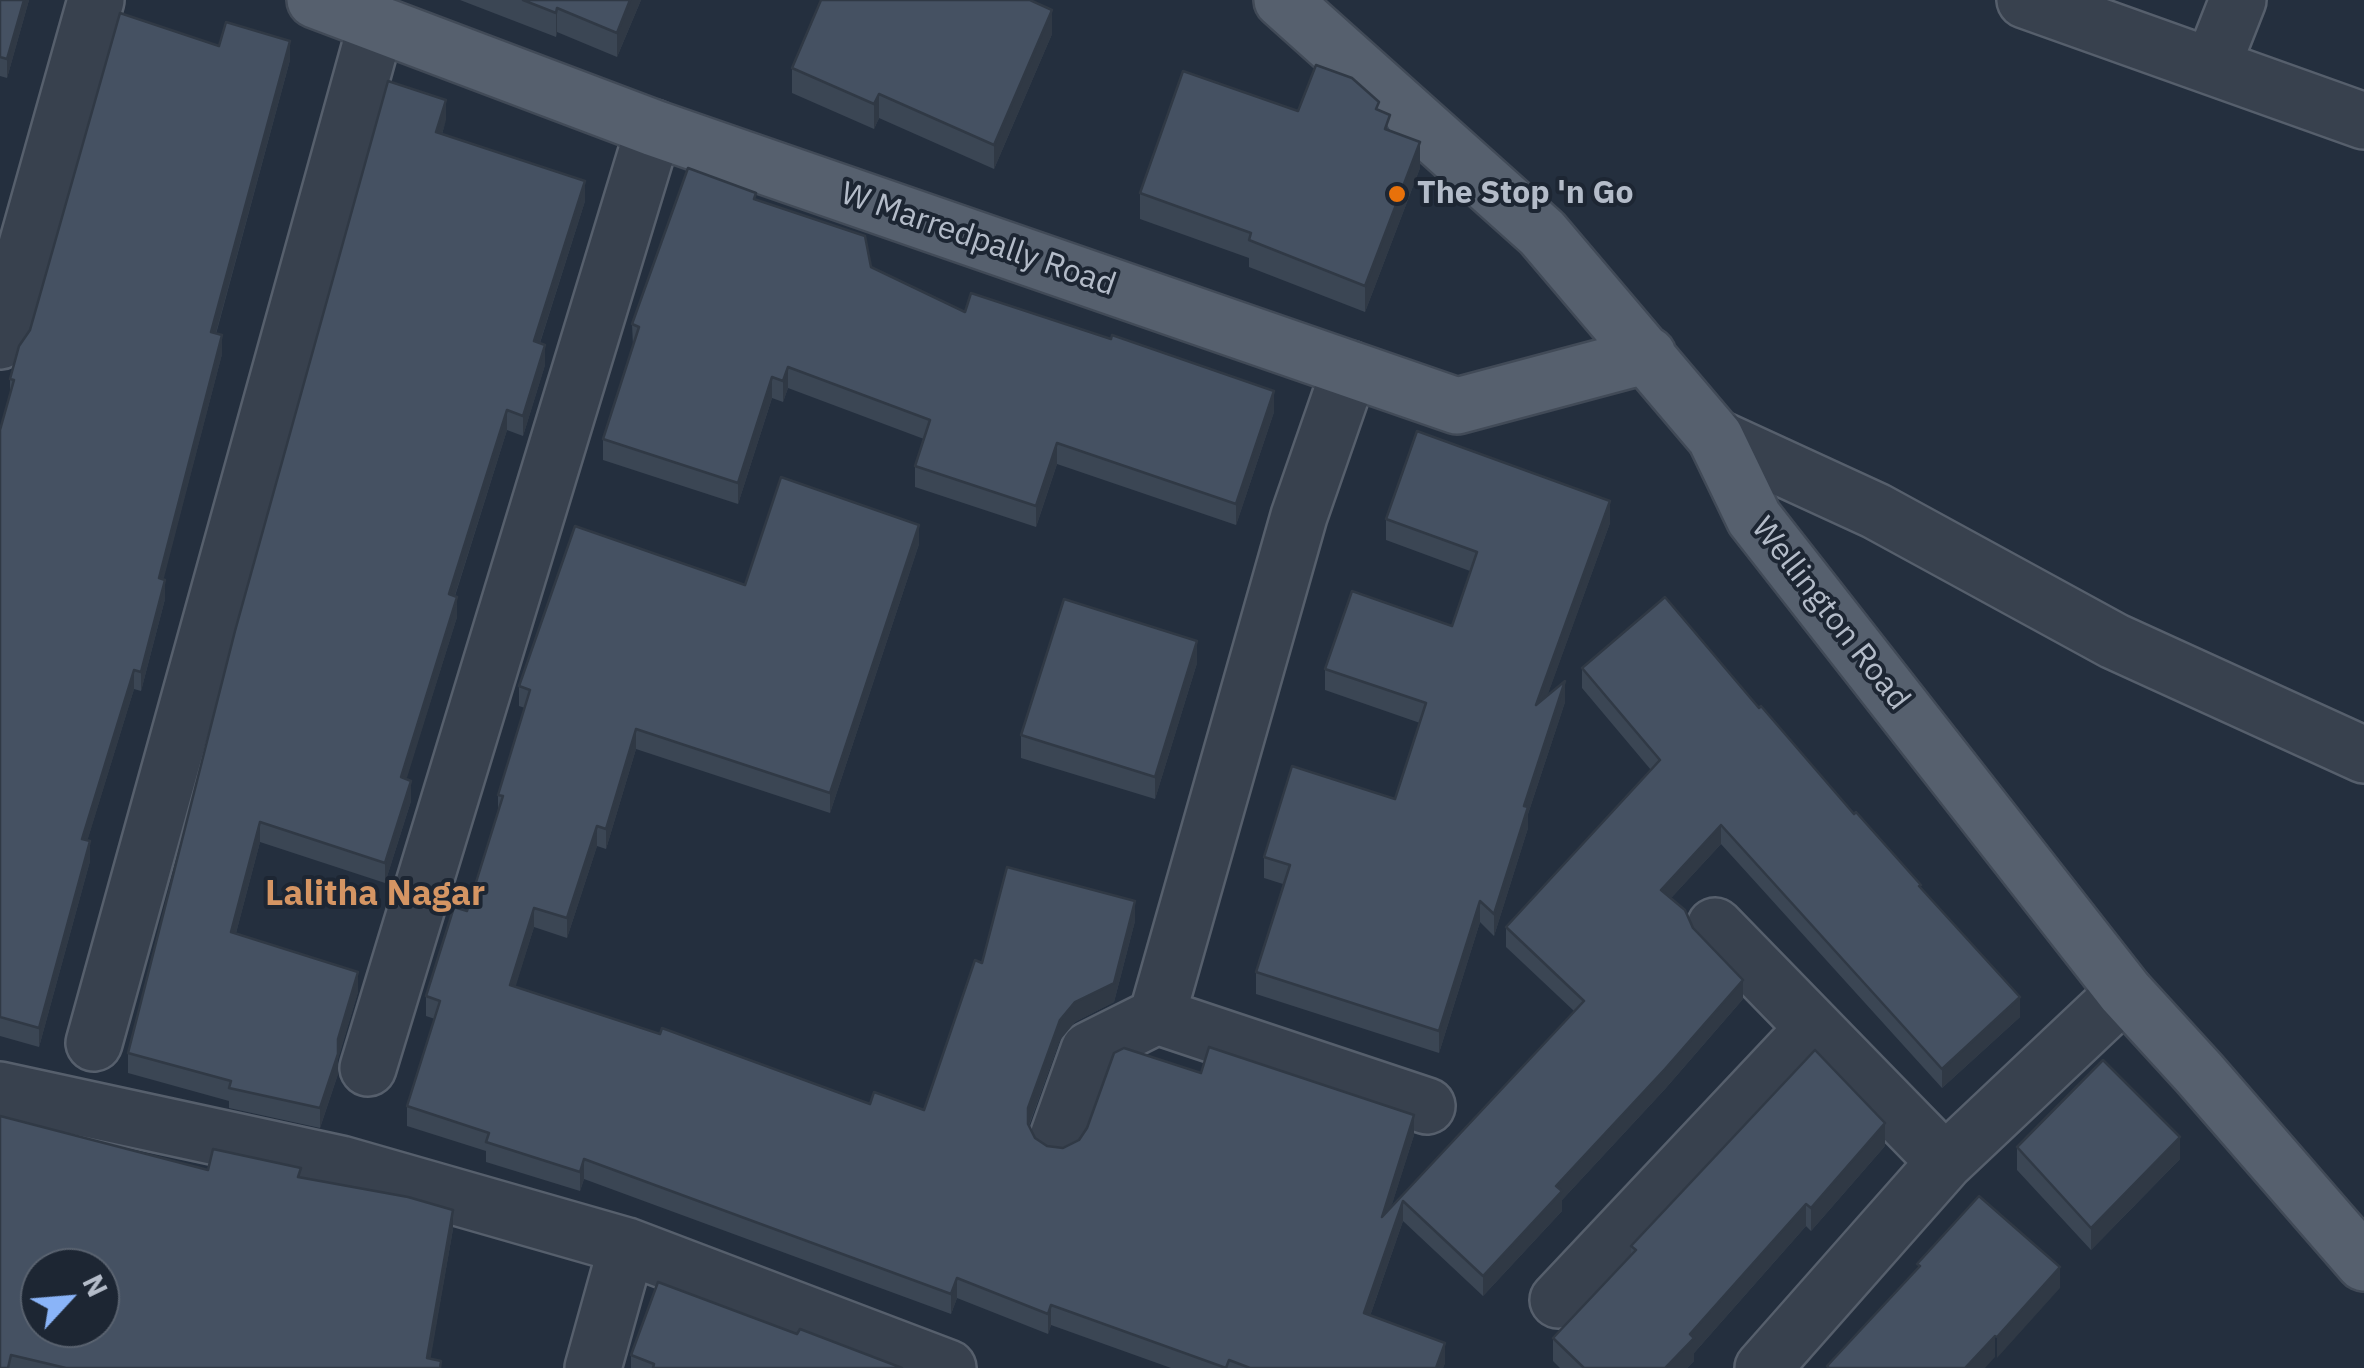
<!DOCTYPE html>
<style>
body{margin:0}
#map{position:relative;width:2364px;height:1368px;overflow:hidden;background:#242f3e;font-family:"IBM Plex Sans",sans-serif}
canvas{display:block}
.north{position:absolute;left:20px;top:1248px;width:100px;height:100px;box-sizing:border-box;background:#1d2633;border:2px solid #59626f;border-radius:50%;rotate:64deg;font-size:28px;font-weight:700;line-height:40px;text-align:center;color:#b4bcc9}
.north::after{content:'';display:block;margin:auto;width:35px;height:45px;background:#8ab4f8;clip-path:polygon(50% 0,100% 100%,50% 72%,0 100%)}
</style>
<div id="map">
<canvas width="2364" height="1368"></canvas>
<div class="north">N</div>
</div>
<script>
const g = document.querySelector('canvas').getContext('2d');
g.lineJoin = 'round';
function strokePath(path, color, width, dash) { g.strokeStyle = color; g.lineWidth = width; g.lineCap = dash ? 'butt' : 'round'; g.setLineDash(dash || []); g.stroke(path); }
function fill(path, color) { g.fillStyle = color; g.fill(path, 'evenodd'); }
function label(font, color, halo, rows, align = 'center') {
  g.font = font + ' "IBM Plex Sans",sans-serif'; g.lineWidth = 8; g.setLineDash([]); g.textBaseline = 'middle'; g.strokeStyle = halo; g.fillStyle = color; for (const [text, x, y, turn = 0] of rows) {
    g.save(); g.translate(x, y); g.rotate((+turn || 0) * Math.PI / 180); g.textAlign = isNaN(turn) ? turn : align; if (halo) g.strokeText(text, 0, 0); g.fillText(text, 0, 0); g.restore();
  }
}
const minor = new Path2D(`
 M 2025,0 L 2364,121
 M 2212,66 L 2238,0
 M 0,341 L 96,0
 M 1715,437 L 1876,511 L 2114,641 L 2364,755
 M 1715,926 L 1945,1162
 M 1157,1016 L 1427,1106
 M 94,1043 L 377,22
 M 368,1068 L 654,128
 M 0,1090 L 341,1164 L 627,1246 L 948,1368
 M 1058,1137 L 1089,1050 L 1157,1016 L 1299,516 L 1350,369
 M 1558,1300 L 1814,1028
 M 593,1368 L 627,1246
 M 1763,1368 L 1945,1162 L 2125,992`);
const major = new Path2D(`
 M 315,0 L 654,128 L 1457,406 L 1648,355
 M 1282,0 L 1542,233 L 1715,437 L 1754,518 L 2125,992 L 2199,1073 L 2364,1263`);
strokePath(minor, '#565f6c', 60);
strokePath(major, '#414a57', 60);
strokePath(minor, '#38414e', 55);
strokePath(major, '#56606e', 55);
fill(new Path2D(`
 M 0,0 L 29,0 L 7,78 L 0,76 Z
 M 460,0 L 641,0 L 617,57 L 557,32 L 556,37 Z
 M 1052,34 L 994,169 L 879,118 L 874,129 L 792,93 L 792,68 Z
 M 219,46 L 290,60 L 216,334 L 222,354 L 163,579 L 165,599 L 141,691 L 134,689 L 87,841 L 90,861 L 39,1047 L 0,1036 L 0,430 L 10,394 L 10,379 Z
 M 1379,110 L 1390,130 L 1420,168 L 1365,312 L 1249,267 L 1249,258 L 1140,219 L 1140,193 L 1298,111 Z
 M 446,120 L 442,134 L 585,201 L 540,343 L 545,365 L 523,436 L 507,430 L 455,596 L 457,617 L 406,779 L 411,801 L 385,883 L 260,842 L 236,933 L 358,992 L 338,1059 L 338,1074 L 320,1128 L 229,1108 L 229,1101 L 128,1073 L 128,1053 Z
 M 756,199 L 871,267 L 965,312 L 1274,412 L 1236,525 L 1057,464 L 1036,527 L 915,487 L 915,466 L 924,439 L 788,388 L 783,402 L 772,398 L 738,504 L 603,460 L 603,439 L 633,346 L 632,324 Z
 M 1386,519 L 1610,523 L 1547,696 L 1565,702 L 1528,814 L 1528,828 L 1494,936 L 1480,922 L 1439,1053 L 1256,994 L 1256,972 L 1283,884 L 1264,878 L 1264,857 L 1395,799 L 1420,723 L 1325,690 L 1325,669 L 1452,626 L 1470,571 L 1386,540 Z
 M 919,544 L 830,813 L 636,749 L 606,849 L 597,846 L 567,938 L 534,927 L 515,987 L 870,1104 L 924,1110 L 982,963 L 1135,921 L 1114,1002 L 1075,1022 L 1060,1040 L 1029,1126 L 1035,1138 L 1047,1146 L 1063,1148 L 1201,1073 L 1414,1135 L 1391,1207 L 1574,1011 L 1506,947 L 1506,927 L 1651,770 L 1582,688 L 1582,668 L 1759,708 L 1921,889 L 2020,1017 L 1942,1088 L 1721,844 L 1671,898 L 1743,999 L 1665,1089 L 1562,1200 L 1562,1211 L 1483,1296 L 1403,1221 L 1370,1316 L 1445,1363 L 1443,1368 L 1171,1368 L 1051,1325 L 1048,1334 L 957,1298 L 951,1314 L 584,1179 L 580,1191 L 486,1162 L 486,1151 L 407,1126 L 407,1106 L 435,1019 L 426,1016 L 426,996 L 467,911 L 498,811 L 498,795 L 525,708 L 519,706 L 519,686 L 745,585 Z
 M 1197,663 L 1155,799 L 1021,758 L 1021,735 Z
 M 0,1116 L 208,1170 L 301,1178 L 453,1229 L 430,1359 L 441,1368 L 0,1368 Z
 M 1885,1146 L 1811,1231 L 1806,1226 L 1694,1353 L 1694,1361 L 1687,1368 L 1560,1368 L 1553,1361 L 1553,1338 L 1631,1255 L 1631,1246 Z
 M 2017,1147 L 2180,1159 L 2091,1250 L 2017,1170 Z
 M 797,1334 L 902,1368 L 631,1368 L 631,1355 Z`), '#3b4654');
fill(new Path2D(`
 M 24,0 L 29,0 L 7,78 L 7,59 Z
 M 630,0 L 641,0 L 617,57 L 617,33 Z
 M 557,8 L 557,32 L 556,37 L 556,13 Z
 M 1052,10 L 1052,34 L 994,169 L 994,145 Z
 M 290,41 L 290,60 L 211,351 L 211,332 Z
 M 879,94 L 879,118 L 874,129 L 874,104 Z
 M 446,100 L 446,120 L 436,152 L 436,132 Z
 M 1420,142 L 1420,168 L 1365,312 L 1365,286 Z
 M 585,181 L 585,201 L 534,361 L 534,341 Z
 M 222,335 L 222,354 L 159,597 L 159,578 Z
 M 545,345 L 545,365 L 523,436 L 523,416 Z
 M 788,367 L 788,388 L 783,402 L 783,381 Z
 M 772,377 L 772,398 L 738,504 L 738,483 Z
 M 1274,391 L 1274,412 L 1236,525 L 1236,504 Z
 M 507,410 L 507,430 L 449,614 L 449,594 Z
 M 1057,443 L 1057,464 L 1036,527 L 1036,506 Z
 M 1610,501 L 1610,523 L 1536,727 L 1536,705 Z
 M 919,525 L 919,544 L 830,813 L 830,793 Z
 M 165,580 L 165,599 L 141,691 L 141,672 Z
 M 457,597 L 457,617 L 401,797 L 401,777 Z
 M 1197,641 L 1197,663 L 1155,799 L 1155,777 Z
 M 134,670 L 134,689 L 82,858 L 82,839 Z
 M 1565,681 L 1565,702 L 1528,814 L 1528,828 L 1494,936 L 1494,914 L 1524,806 Z
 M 636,729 L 636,749 L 606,849 L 606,829 Z
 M 411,781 L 411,801 L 385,883 L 385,863 Z
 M 260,822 L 260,842 L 231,952 L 231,932 Z
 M 1721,825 L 1721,844 L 1661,909 L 1661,890 Z
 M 597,826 L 597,846 L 567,938 L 567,918 Z
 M 90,841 L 90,861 L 39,1047 L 39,1028 Z
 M 1135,901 L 1135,921 L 1114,1002 L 1075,1022 L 1060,1040 L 1028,1127 L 1028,1144 L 1028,1108 L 1060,1020 L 1075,1002 Z
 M 1480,901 L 1480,922 L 1439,1053 L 1439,1031 Z
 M 534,908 L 534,927 L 510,1005 L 510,985 Z
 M 358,972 L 358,992 L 338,1059 L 338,1074 L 320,1128 L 320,1108 L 338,1039 Z
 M 1743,980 L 1743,999 L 1665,1089 L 1562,1200 L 1562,1211 L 1483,1296 L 1483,1276 L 1556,1186 Z
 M 2020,997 L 2020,1017 L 1942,1088 L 1942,1069 Z
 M 1414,1115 L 1414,1135 L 1382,1236 L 1382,1217 Z
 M 1885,1123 L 1885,1146 L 1811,1231 L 1811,1208 Z
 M 2180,1137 L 2180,1159 L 2091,1250 L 2091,1228 Z
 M 584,1159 L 584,1179 L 580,1191 L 580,1172 Z
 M 1403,1201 L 1403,1221 L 1364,1333 L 1364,1313 Z
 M 1806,1204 L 1806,1226 L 1694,1353 L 1694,1361 L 1687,1368 L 1665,1368 L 1690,1334 Z
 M 453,1210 L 453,1229 L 429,1368 L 427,1358 Z
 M 2060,1267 L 2060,1288 L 1997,1358 L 1997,1337 Z
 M 957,1278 L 957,1298 L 951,1314 L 951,1294 Z
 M 1051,1305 L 1051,1325 L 1048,1334 L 1048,1314 Z
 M 1995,1336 L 1995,1357 L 1985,1368 L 1965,1368 Z
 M 1445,1343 L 1445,1363 L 1443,1368 L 1436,1368 Z`), '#303945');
const building = new Path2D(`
 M 0,0 L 24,0 L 7,59 L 0,57 Z
 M 523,0 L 630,0 L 617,33 L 557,8 L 556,13 Z
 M 821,0 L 1030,0 L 1052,10 L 994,145 L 879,94 L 874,104 L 792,68 Z
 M 120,13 L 219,46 L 226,22 L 290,41 L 211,332 L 222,335 L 159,578 L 165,580 L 141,672 L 134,670 L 82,839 L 90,841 L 39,1028 L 0,1017 L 0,430 L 14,380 L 10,379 L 19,346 L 30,330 Z
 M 1316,65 L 1352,78 L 1379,102 L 1376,109 L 1390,115 L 1385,129 L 1420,142 L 1365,286 L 1249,240 L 1251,233 L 1140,193 L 1183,71 L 1298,111 Z
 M 388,81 L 446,100 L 436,132 L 585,181 L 534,341 L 545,345 L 523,416 L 507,410 L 449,594 L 457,597 L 401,777 L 411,781 L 385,863 L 260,822 L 231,932 L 358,972 L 338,1039 L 338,1054 L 320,1108 L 229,1088 L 231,1081 L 128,1053 L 235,631 Z
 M 688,168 L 756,193 L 754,199 L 865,236 L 871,267 L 965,312 L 971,293 L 1111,339 L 1112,335 L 1274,391 L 1236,504 L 1057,443 L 1036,506 L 915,466 L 930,420 L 788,367 L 783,381 L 772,377 L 738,483 L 603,439 L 639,327 L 632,324 Z
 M 1417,431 L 1610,501 L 1536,705 L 1565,681 L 1524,806 L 1528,807 L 1494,914 L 1480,901 L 1439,1031 L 1256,972 L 1290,865 L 1264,857 L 1292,766 L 1395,799 L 1426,703 L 1325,669 L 1352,591 L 1452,626 L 1477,552 L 1386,519 Z
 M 781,477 L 919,525 L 830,793 L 636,729 L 606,829 L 597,826 L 567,918 L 534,908 L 510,985 L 660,1034 L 662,1028 L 870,1104 L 874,1092 L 924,1110 L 975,960 L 982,963 L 1007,867 L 1135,901 L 1114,983 L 1075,1002 L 1060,1020 L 1028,1108 L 1028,1124 L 1035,1138 L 1047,1146 L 1063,1148 L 1079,1140 L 1087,1128 L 1114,1053 L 1124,1048 L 1201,1073 L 1209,1047 L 1414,1115 L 1382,1217 L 1584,1001 L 1506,927 L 1660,760 L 1582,668 L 1665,597 L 1759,708 L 1761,706 L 1854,814 L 1856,812 L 1921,885 L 1919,886 L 2020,997 L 1942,1069 L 1721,825 L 1661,890 L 1685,910 L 1693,928 L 1743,980 L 1665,1069 L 1556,1186 L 1562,1191 L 1483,1276 L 1403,1201 L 1364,1313 L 1445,1343 L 1436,1368 L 1250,1368 L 1229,1360 L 1226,1368 L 1051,1305 L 1048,1314 L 957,1278 L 951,1294 L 584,1159 L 580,1172 L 486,1142 L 489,1133 L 407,1106 L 440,1001 L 426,996 L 454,907 L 467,911 L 503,796 L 498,795 L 530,690 L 519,686 L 575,526 L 745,585 Z
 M 1064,599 L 1197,641 L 1155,777 L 1021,735 Z
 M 1815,1050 L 1885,1123 L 1811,1208 L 1806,1204 L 1690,1334 L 1694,1338 L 1665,1368 L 1584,1368 L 1553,1338 L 1636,1250 L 1631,1246 Z
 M 2103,1060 L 2180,1137 L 2091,1228 L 2017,1147 Z
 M 0,1116 L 208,1170 L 213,1149 L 301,1168 L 298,1177 L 408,1197 L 453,1210 L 427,1358 L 441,1361 L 440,1368 L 66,1368 L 11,1355 L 8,1368 L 0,1368 ZM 40,1268 L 100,1268 L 100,1328 L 40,1328 Z
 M 1979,1196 L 2060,1267 L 1997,1337 L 1995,1336 L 1965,1368 L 1829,1368 L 1827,1366 L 1920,1266 L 1917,1264 Z
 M 658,1282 L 797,1334 L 800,1329 L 902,1368 L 653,1368 L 654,1364 L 631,1355 Z`);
fill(building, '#455162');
strokePath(building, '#303945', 2.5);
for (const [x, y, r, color] of [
 [1397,194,10,"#e8710a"]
]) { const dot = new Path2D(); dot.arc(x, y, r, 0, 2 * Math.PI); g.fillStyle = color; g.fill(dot); strokePath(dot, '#1d2633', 4); }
label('bold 32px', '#b4bcc9', '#1d2633', [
 ["The Stop 'n Go",1417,194]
], 'left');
label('32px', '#b4bcc9', '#1d2633', [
 ["W Marredpally Road",978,240,19],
 ["Wellington Road",1830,614,52]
]);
label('bold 35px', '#d59563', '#1d2633', [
 ["Lalitha Nagar",375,895]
]);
</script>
